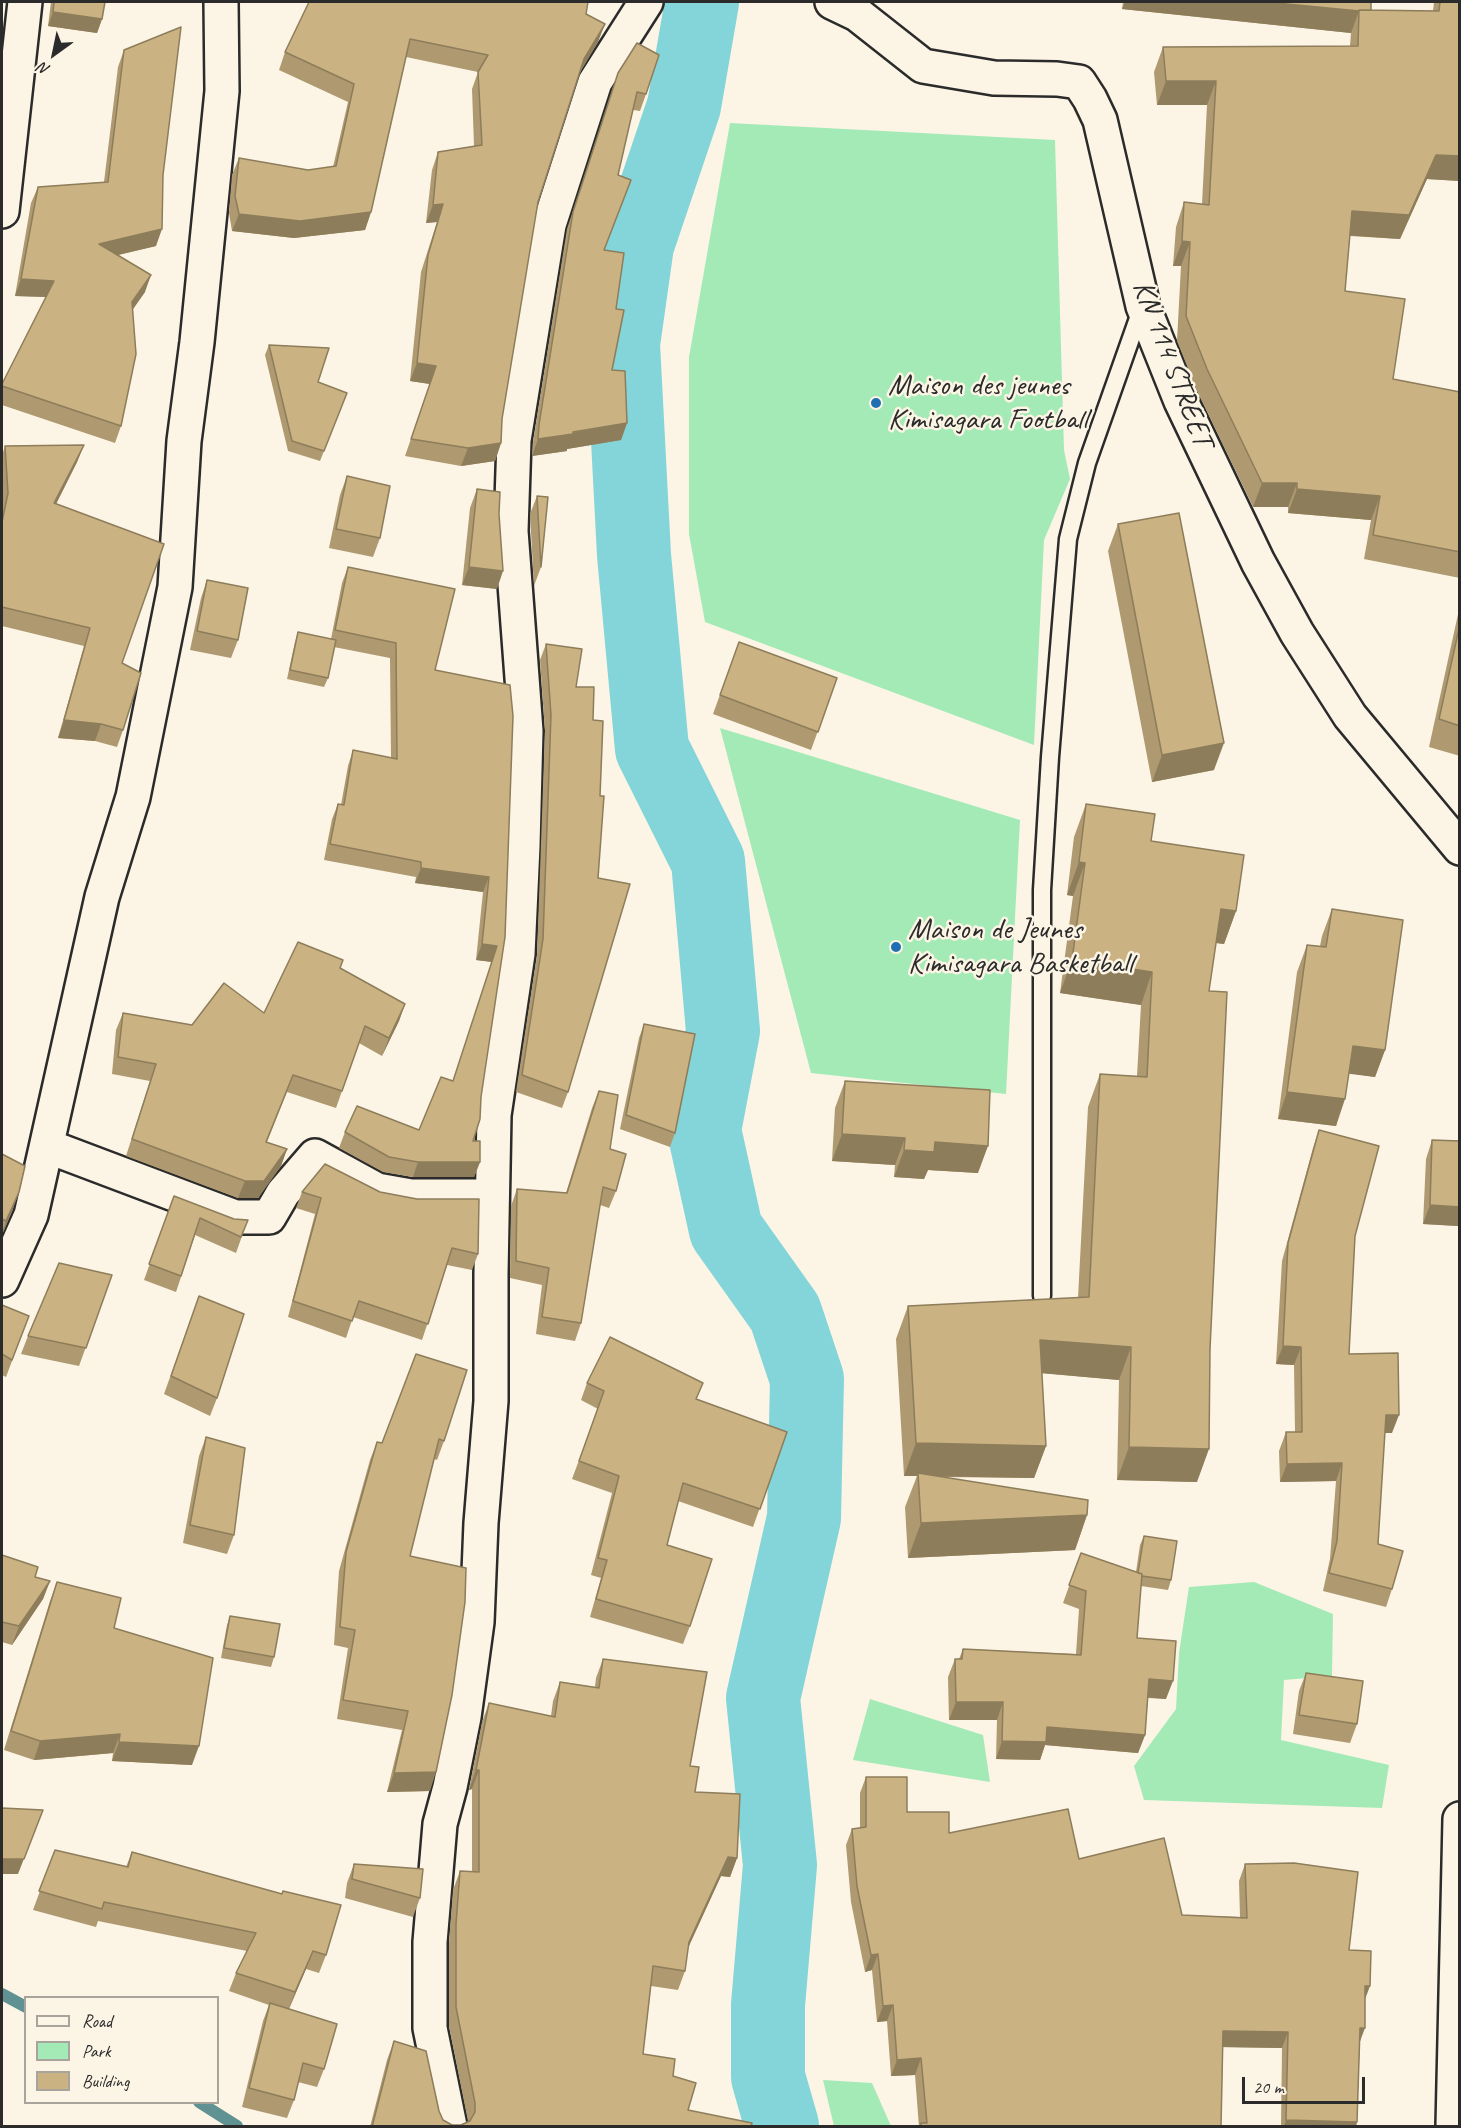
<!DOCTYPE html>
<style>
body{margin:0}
#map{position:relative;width:1461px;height:2128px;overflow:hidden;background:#fcf5e5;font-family:Caveat,sans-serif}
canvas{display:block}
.frame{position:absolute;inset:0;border:3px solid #2b2b2b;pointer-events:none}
.legend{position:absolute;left:24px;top:1996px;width:195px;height:108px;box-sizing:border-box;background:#fcf5e5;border:2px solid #a8a49b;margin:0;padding:8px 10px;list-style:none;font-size:18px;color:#2b2b2b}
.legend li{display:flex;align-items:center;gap:12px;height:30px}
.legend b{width:30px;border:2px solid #a8a49b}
.north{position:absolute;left:24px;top:24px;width:60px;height:60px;-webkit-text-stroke:4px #fcf5e5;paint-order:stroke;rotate:213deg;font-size:16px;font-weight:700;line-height:24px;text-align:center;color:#2b2b2b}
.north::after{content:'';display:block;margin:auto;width:21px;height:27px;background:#2b2b2b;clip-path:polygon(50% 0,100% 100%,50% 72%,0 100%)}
.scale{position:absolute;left:1242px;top:2077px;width:123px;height:27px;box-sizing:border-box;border:3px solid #2b2b2b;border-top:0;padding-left:8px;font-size:18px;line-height:21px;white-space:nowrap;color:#2b2b2b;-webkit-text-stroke:4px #fcf5e5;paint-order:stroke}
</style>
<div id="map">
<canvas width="1461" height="2128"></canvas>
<div class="frame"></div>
<ul class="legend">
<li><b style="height:8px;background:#fcf5e5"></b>Road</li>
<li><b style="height:16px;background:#a4eab6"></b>Park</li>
<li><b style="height:16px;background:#cab282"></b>Building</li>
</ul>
<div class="north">N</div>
<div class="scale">20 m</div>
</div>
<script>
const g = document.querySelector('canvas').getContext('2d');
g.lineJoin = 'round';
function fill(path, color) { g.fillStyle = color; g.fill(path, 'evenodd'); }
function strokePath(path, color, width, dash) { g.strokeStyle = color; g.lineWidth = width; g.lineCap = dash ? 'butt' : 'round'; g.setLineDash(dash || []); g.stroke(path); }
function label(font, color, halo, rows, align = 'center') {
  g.font = font + ' Caveat,sans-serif'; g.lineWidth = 5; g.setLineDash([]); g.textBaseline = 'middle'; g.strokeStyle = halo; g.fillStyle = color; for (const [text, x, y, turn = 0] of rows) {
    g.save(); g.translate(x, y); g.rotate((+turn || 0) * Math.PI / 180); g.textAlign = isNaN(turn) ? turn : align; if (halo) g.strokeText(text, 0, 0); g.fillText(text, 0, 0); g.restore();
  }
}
fill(new Path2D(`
 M 730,123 L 1055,140 L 1064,450 L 1070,479 L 1044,540 L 1034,745 L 705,622 L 689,534 L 689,357 Z
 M 720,728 L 1020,820 L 1006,1094 L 811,1073 Z
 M 1254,1582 L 1333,1614 L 1332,1676 L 1284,1680 L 1281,1740 L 1389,1765 L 1382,1808 L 1144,1800 L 1134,1766 L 1176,1709 L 1179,1653 L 1189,1587 Z
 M 870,1699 L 983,1735 L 990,1782 L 853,1760 Z
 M 823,2080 L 872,2083 L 891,2126 L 834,2126 Z`), '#a4eab6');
strokePath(new Path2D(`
 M 2,1994 L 26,2007
 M 199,2102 L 237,2126`), '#609193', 12);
strokePath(new Path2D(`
 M 702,2 L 684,106 L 637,245 L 623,344 L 634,555 L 652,749 L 708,861 L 723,1031 L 704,1130 L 726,1230 L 785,1313 L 807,1379 L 804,1518 L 763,1698 L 780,1865 L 768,2005 L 768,2077 L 782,2126`), '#83d5d9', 74);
const service = new Path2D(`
 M 1042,1296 L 1042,890 L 1050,757 L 1068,539 L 1087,463 L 1141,310`);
const minor = new Path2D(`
 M 47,1146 L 235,1217 L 269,1217 L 283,1193 L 315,1156 L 377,1190 L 411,1196 L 492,1196
 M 2,1280 L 31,1215 L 102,897 L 133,797 L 175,587 L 184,441 L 197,342 L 222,91 L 221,2
 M 450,2126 L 430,2028 L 430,1942 L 440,1824 L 450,1787 L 464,1717 L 477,1622 L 481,1523 L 491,1401 L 491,1274 L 494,1115 L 518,954 L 523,846 L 526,731 L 511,531 L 514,440 L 549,225 L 595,82 L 646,2`);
const tertiary = new Path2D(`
 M 832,2 L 857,14 L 923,66 L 994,78 L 1057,79 L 1079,82 L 1090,99 L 1100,120 L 1143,306 L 1181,401 L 1258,562 L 1297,633 L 1350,716 L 1460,848
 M 2,211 L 25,2`);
const secondary = new Path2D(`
 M 1453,2126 L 1460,1819`);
strokePath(service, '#2b2b2b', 21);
strokePath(minor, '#2b2b2b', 38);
strokePath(tertiary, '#2b2b2b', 38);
strokePath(secondary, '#2b2b2b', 38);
strokePath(service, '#fcf5e5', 16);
strokePath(minor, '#fcf5e5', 33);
strokePath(tertiary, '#fcf5e5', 33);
strokePath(secondary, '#fcf5e5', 33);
fill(new Path2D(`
 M 51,2 L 105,2 L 102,19 L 97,33 L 48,26 Z
 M 1123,2 L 1371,2 L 1371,10 L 1433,11 L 1434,2 L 1460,2 L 1460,181 L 1427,179 L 1400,239 L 1350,236 L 1345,291 L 1393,379 L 1460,392 L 1460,578 L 1364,559 L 1371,520 L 1288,513 L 1288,507 L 1253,507 L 1198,393 L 1177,341 L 1181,266 L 1173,266 L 1176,227 L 1184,202 L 1202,204 L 1207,105 L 1157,105 L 1154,72 L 1163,47 L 1350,46 L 1351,33 L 1122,9 Z
 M 586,14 L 598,42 L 579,74 L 538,202 L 502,419 L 501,443 L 495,461 L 461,466 L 405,456 L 430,384 L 410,381 L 421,272 L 437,222 L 426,223 L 432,170 L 438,152 L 474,146 L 472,89 L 478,72 L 406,57 L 371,212 L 365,230 L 294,238 L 232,231 L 229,213 L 232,175 L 239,158 L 308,170 L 333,167 L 348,102 L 279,70 L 285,52 Z
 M 124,50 L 163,175 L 156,246 L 117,255 L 145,292 L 133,309 L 121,426 L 115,443 L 2,405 L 2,384 L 46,297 L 15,296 L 31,203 L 38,187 L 104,182 L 118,67 Z
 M 618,73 L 646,94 L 640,111 L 633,110 L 618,175 L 605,250 L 616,309 L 612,370 L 627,423 L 621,440 L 567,449 L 567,451 L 532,456 L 533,442 L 567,229 Z
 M 269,345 L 318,382 L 347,393 L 320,461 L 288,451 L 265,355 Z
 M 84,445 L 77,462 L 56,504 L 122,663 L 123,730 L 117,747 L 95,741 L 58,738 L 84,646 L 2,626 L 2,456 L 5,446 Z
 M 347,476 L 380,538 L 373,557 L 329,548 L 340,495 Z
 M 477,489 L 499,514 L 497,589 L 462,585 L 470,508 Z
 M 537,496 L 541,567 L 534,586 L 530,514 Z
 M 1118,524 L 1214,770 L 1152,782 L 1108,551 Z
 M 348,567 L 435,670 L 505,937 L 473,1141 L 480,1162 L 474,1177 L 413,1177 L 383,1172 L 339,1148 L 345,1132 L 419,1130 L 453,1081 L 492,962 L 476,960 L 483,892 L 415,883 L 416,877 L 324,860 L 332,819 L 338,804 L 341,805 L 348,766 L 353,750 L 391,758 L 390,658 L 334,647 L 328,678 L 324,687 L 287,679 L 295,642 L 298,632 L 331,639 L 342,583 Z
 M 207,580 L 238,640 L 231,658 L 190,650 L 201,598 Z
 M 1460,605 L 1460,756 L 1429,747 Z
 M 739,642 L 837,678 L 811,750 L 713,714 Z
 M 546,644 L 576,687 L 568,1092 L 562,1108 L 516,1092 L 537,955 L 545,731 L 540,660 Z
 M 1086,804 L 1151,841 L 1236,911 L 1224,944 L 1216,943 L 1209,991 L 1197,1482 L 1117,1480 L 1119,1380 L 1042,1373 L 1046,1446 L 1034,1478 L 943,1477 L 1087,1515 L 1075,1550 L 908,1558 L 905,1507 L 917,1476 L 904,1476 L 896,1339 L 908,1306 L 1078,1298 L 1088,1107 L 1100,1074 L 1137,1076 L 1141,1005 L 1060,993 L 1073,896 L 1067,895 L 1074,837 Z
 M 1332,909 L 1385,1050 L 1375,1077 L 1349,1073 L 1336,1126 L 1278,1119 L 1297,972 L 1307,945 L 1320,946 L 1322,936 Z
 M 340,968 L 405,1004 L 399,1021 L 382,1056 L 359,1043 L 336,1108 L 287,1092 L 267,1142 L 287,1149 L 281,1166 L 258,1198 L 238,1198 L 126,1156 L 150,1081 L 112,1074 L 116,1030 L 123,1013 L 192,1025 L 264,1013 Z
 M 644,1024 L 675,1133 L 670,1147 L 620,1129 L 639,1038 Z
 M 845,1081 L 978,1173 L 928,1170 L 924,1179 L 894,1177 L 895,1165 L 832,1161 L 835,1108 Z
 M 599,1091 L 610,1149 L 616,1191 L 609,1208 L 600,1205 L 581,1323 L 575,1341 L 536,1334 L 542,1285 L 510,1278 L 511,1206 L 517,1189 L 566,1193 L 592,1108 Z
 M 1319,1130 L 1355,1236 L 1349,1354 L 1392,1433 L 1385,1433 L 1378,1544 L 1392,1589 L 1386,1607 L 1323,1591 L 1330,1559 L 1336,1481 L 1280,1482 L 1279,1451 L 1286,1432 L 1295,1432 L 1294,1365 L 1276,1364 L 1282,1261 L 1313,1148 Z
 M 1432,1140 L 1460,1141 L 1460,1224 L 1458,1226 L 1423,1224 L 1426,1159 Z
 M 2,1154 L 13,1209 L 2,1235 Z
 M 302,1192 L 478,1254 L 472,1270 L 447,1265 L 422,1340 L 353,1317 L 346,1338 L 288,1317 L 315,1214 L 296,1208 Z
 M 174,1196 L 242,1236 L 236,1253 L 195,1235 L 176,1292 L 144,1280 Z
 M 112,1275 L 79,1366 L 21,1354 L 28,1336 Z
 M 199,1296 L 217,1398 L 210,1416 L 164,1394 Z
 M 2,1305 L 29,1316 L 6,1377 L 2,1375 Z
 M 416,1354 L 444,1441 L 437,1460 L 434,1459 L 410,1556 L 430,1791 L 387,1792 L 402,1730 L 337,1719 L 348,1648 L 334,1645 L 339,1571 L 370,1460 L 377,1442 L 382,1443 Z
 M 587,1383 L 697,1399 L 787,1432 L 753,1527 L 678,1501 L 667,1545 L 690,1626 L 683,1644 L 590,1617 L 601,1578 L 591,1575 L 612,1493 L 572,1479 L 598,1409 L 581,1400 Z
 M 206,1437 L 234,1535 L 227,1554 L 183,1543 L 199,1456 Z
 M 1144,1536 L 1171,1580 L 1168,1590 L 1141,1586 L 1137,1638 L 1166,1699 L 1148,1698 L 1145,1735 L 1138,1753 L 1045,1745 L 1040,1760 L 996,1759 L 997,1720 L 949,1720 L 948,1677 L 955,1659 L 959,1659 L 963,1649 L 1076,1654 L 1079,1609 L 1063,1603 L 1081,1553 L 1136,1572 L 1140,1545 Z
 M 2,1555 L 35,1577 L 50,1581 L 43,1599 L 12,1645 L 2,1642 Z
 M 57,1582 L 114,1628 L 192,1765 L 112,1761 L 113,1753 L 34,1760 L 4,1750 L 50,1601 Z
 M 230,1616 L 274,1657 L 271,1667 L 221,1658 L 227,1625 Z
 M 603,1659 L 690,1766 L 695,1792 L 737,1858 L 730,1877 L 721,1876 L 688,1948 L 685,1971 L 678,1990 L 651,1986 L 643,2054 L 673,2076 L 688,2110 L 751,2127 L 370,2127 L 387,2060 L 394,2041 L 439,2111 L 443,2120 L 452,2125 L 461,2125 L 468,2121 L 449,2026 L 449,1943 L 453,1890 L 460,1871 L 472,1871 L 472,1789 L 469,1790 L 482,1722 L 489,1703 L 551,1716 L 553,1701 L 560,1682 L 595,1687 L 596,1678 Z
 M 1306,1673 L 1357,1724 L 1350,1743 L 1293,1734 L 1299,1691 Z
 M 866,1777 L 907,1812 L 949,1833 L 1079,1859 L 1182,1915 L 1240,1917 L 1239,1881 L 1245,1864 L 1349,1950 L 1365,1999 L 1360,2042 L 1356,2127 L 1281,2127 L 1282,2048 L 1223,2047 L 1221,2127 L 919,2127 L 915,2075 L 891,2076 L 887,2021 L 877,2022 L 872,1970 L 865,1972 L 851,1902 L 846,1845 L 852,1829 L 860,1828 L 860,1793 Z
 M 55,1850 L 126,1867 L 132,1852 L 326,1955 L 319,1973 L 306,1969 L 289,2009 L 324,2069 L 317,2087 L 298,2082 L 294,2100 L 287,2118 L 242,2107 L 263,2021 L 269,2005 L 229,1991 L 236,1973 L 247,1951 L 98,1921 L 96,1927 L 33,1910 Z
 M 354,1864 L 420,1898 L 413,1917 L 345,1898 L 347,1883 Z`), '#ae9970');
fill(new Path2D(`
 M 1125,2 L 1266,2 L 1359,11 L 1351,33 L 1122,9 Z
 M 53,12 L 102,19 L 97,33 L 48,26 Z
 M 605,24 L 598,42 L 577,76 L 584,59 Z
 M 1166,81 L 1216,81 L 1207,105 L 1157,105 Z
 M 1436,155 L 1460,156 L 1460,181 L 1427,179 L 1400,239 L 1343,235 L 1352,211 Z
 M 443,204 L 437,222 L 426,223 L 433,205 Z
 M 371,212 L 365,230 L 294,238 L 232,231 L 239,214 Z
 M 162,229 L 156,246 L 93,261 L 99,244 Z
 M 1182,241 L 1190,242 L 1181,266 L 1173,266 Z
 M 151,275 L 145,292 L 126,319 L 132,302 Z
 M 21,279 L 54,281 L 48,297 L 15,296 Z
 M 417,363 L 436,366 L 430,384 L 410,381 Z
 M 627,423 L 621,440 L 567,449 L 567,451 L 532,456 L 538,439 Z
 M 501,443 L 495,461 L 461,466 L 468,448 Z
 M 84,445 L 77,462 L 48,520 L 54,503 Z
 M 1262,483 L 1297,483 L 1288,507 L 1253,507 Z
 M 1297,489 L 1380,496 L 1371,520 L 1288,513 Z
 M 469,567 L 503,571 L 497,589 L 462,585 Z
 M 64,720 L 101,724 L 95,741 L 58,738 Z
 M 1224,743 L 1214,770 L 1152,782 L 1162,755 Z
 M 1079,862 L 1085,863 L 1073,896 L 1067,895 Z
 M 421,868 L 489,877 L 483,892 L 415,883 Z
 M 1221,909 L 1236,911 L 1224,944 L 1209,942 Z
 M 482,944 L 497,946 L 492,962 L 476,960 Z
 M 1072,960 L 1152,972 L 1141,1005 L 1060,993 Z
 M 405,1004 L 399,1021 L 382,1056 L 389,1038 Z
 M 1353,1046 L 1385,1050 L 1375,1077 L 1343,1073 Z
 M 1287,1092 L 1345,1099 L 1336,1126 L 1278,1119 Z
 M 842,1134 L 905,1138 L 895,1165 L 832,1161 Z
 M 935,1142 L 988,1146 L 978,1173 L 928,1170 L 924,1179 L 894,1177 L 904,1150 Z
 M 287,1149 L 281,1166 L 258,1198 L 238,1198 L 245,1181 Z
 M 418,1162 L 480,1162 L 474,1177 L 413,1177 Z
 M 19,1192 L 13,1209 L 2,1235 L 6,1221 Z
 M 1430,1205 L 1460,1207 L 1460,1224 L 1458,1226 L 1423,1224 Z
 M 1040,1340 L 1131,1347 L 1119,1380 L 1028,1372 Z
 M 1283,1346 L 1301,1347 L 1294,1365 L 1276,1364 Z
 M 1386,1415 L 1399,1415 L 1392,1433 L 1380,1433 Z
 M 916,1443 L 1046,1446 L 1034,1478 L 918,1476 L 918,1473 L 917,1476 L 904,1476 Z
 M 1129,1447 L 1209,1449 L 1197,1482 L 1117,1480 Z
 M 1342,1463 L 1336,1481 L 1280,1482 L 1287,1464 Z
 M 1087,1515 L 1075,1550 L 908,1558 L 921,1523 Z
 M 50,1581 L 43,1599 L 12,1645 L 19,1626 Z
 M 1149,1679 L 1173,1681 L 1166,1699 L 1143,1697 Z
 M 956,1702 L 1003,1702 L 997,1720 L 949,1720 Z
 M 1047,1727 L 1145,1735 L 1138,1753 L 1045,1745 L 1040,1760 L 996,1759 L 1002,1741 Z
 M 120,1734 L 113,1753 L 34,1760 L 40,1741 Z
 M 119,1742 L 199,1746 L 192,1765 L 112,1761 Z
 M 476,1770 L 479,1770 L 472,1789 L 469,1790 Z
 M 436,1772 L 430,1791 L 387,1792 L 394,1773 Z
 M 43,1810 L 18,1874 L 2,1874 L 2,1859 Z
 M 728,1857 L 737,1858 L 730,1877 L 721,1876 L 682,1961 L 689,1942 Z
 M 313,1951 L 306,1969 L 288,2011 L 295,1992 Z
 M 878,1954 L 872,1970 L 865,1972 L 871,1955 Z
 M 1365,1986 L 1370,1986 L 1364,2002 Z
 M 893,2005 L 887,2021 L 877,2022 L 883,2006 Z
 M 1360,2028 L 1365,2028 L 1359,2044 Z
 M 1223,2031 L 1288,2032 L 1282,2048 L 1217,2047 Z
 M 921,2058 L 915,2075 L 891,2076 L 897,2060 Z
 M 1286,2120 L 1357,2122 L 1356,2127 L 1284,2127 Z`), '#8d7d5b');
const building = new Path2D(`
 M 54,2 L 105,2 L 102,19 L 53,12 Z
 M 309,2 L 588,2 L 586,14 L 605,24 L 584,59 L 538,202 L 502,419 L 501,443 L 468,448 L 411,439 L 436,366 L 417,363 L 428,255 L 443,204 L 433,205 L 438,152 L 482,145 L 478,72 L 488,55 L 410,39 L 371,212 L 300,221 L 239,214 L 235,196 L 239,158 L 308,170 L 336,166 L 354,84 L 285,52 Z
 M 1266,2 L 1371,2 L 1371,10 L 1359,10 L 1359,11 Z
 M 1440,2 L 1460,2 L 1460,156 L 1436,155 L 1409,215 L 1352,211 L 1345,291 L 1405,299 L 1393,379 L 1460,392 L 1460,552 L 1373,535 L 1380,496 L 1297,489 L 1297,483 L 1262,483 L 1207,369 L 1186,316 L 1190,242 L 1182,241 L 1184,202 L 1209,205 L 1216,81 L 1166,81 L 1163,47 L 1358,46 L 1359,10 L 1439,11 Z
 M 181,27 L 163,175 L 162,229 L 99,244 L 151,275 L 132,302 L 136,354 L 121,426 L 2,386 L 2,384 L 54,281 L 21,279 L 38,187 L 108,182 L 124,50 Z
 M 637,43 L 659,55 L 646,94 L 637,92 L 618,175 L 631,180 L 604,250 L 624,253 L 616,309 L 624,310 L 612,370 L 625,371 L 627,423 L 573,432 L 573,434 L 538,439 L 539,425 L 573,212 L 618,73 Z
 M 269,345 L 329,348 L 318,382 L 347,393 L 324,451 L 292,441 Z
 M 84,445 L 54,503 L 164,544 L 122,663 L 141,673 L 123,730 L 101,724 L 64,720 L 90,628 L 2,607 L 2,522 L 8,493 L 5,446 Z
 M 347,476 L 390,486 L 380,538 L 336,529 Z
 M 477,489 L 500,492 L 499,514 L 503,571 L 469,567 Z
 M 537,496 L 548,497 L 541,567 Z
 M 1179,513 L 1224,743 L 1162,755 L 1118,524 Z
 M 348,567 L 455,589 L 435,670 L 510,685 L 513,716 L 505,937 L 481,1097 L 480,1119 L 473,1141 L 480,1141 L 480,1162 L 418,1162 L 389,1157 L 345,1132 L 357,1106 L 419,1130 L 441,1077 L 453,1081 L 497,946 L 482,944 L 489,877 L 421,868 L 421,862 L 330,844 L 338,804 L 344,805 L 353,750 L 397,759 L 396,643 L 335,630 Z
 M 207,580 L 248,588 L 238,640 L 197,631 Z
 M 1460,624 L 1460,726 L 1439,719 Z
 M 298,632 L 336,640 L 328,678 L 290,670 Z
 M 739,642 L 837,678 L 818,732 L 720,695 Z
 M 546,644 L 582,649 L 576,687 L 594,687 L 593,720 L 603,721 L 600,796 L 604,796 L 598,878 L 630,884 L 568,1092 L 522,1075 L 543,939 L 551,715 Z
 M 1086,804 L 1155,814 L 1151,841 L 1244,855 L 1236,911 L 1221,909 L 1209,991 L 1227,992 L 1210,1349 L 1209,1449 L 1129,1447 L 1131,1347 L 1040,1340 L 1046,1446 L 916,1443 L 908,1306 L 1089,1297 L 1100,1074 L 1147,1077 L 1152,972 L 1072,960 L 1085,863 L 1079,862 Z
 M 1332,909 L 1403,920 L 1385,1050 L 1353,1046 L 1345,1099 L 1287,1092 L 1307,945 L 1326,947 Z
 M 298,942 L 343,960 L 340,968 L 405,1004 L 389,1038 L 365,1026 L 342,1091 L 293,1075 L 266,1142 L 287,1149 L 264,1181 L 245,1181 L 132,1139 L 156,1064 L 118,1057 L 123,1013 L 192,1025 L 224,983 L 264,1013 Z
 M 644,1024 L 695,1034 L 675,1133 L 626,1115 Z
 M 845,1081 L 990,1090 L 988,1146 L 935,1142 L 934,1152 L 904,1150 L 905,1138 L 842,1134 Z
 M 599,1091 L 618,1095 L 610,1149 L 626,1154 L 616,1191 L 603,1187 L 581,1323 L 542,1317 L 549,1268 L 516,1261 L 517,1189 L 567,1193 Z
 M 1319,1130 L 1379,1146 L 1355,1236 L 1349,1354 L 1398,1353 L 1399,1415 L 1386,1415 L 1378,1544 L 1403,1551 L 1392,1589 L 1329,1573 L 1337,1541 L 1342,1463 L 1287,1464 L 1286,1432 L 1302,1432 L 1301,1347 L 1283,1346 L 1288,1243 Z
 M 1432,1140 L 1460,1141 L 1460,1207 L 1430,1205 Z
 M 2,1154 L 25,1166 L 19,1192 L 6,1221 L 2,1219 Z
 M 325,1164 L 380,1192 L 417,1199 L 479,1199 L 478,1254 L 452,1248 L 428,1324 L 359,1301 L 352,1321 L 293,1301 L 321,1198 L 302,1192 Z
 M 174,1196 L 234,1219 L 248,1220 L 241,1237 L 200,1218 L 181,1276 L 149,1264 Z
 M 59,1263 L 112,1275 L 86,1348 L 28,1336 Z
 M 199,1296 L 244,1314 L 217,1398 L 171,1376 Z
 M 2,1305 L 29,1316 L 12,1360 L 2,1354 Z
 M 610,1337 L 703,1383 L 696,1399 L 787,1432 L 760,1509 L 683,1483 L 667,1545 L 712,1559 L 690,1626 L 596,1599 L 607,1560 L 598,1558 L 619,1476 L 579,1461 L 604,1391 L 587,1383 Z
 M 416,1354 L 467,1370 L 444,1441 L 439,1439 L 410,1556 L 466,1568 L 465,1602 L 452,1695 L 436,1772 L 394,1773 L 408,1711 L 343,1700 L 355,1630 L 340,1627 L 346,1552 L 377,1442 L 382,1443 Z
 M 206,1437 L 245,1448 L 234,1535 L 190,1525 Z
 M 918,1473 L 1088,1500 L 1087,1515 L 921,1523 Z
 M 1144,1536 L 1177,1541 L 1171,1580 L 1142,1576 L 1142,1574 L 1138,1573 Z
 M 1081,1553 L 1142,1574 L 1137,1638 L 1176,1641 L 1173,1681 L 1149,1679 L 1145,1735 L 1047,1727 L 1046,1742 L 1002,1741 L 1003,1702 L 956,1702 L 955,1659 L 962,1659 L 963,1649 L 1081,1655 L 1086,1591 L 1069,1585 Z
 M 2,1555 L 38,1567 L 35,1577 L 50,1581 L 19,1626 L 2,1622 Z
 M 57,1582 L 121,1598 L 114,1628 L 213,1658 L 199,1746 L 119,1742 L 120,1734 L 40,1741 L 11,1731 Z
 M 230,1616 L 280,1624 L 274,1657 L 224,1648 Z
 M 603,1659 L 707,1672 L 690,1766 L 699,1767 L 695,1792 L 740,1794 L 737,1858 L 728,1857 L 689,1942 L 685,1971 L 653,1966 L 643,2054 L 675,2059 L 673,2076 L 696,2083 L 688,2110 L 752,2123 L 751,2127 L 372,2127 L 394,2041 L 426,2051 L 439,2111 L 443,2120 L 452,2125 L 461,2125 L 470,2121 L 475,2112 L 475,2103 L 456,2007 L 456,1924 L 460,1871 L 479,1872 L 479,1770 L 476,1770 L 489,1703 L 555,1717 L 560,1682 L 599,1688 Z
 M 1306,1673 L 1363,1681 L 1357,1724 L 1299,1715 Z
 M 866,1777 L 907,1777 L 907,1812 L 949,1812 L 949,1833 L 1068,1809 L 1079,1859 L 1164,1838 L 1182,1915 L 1247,1918 L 1245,1864 L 1294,1863 L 1358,1872 L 1349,1950 L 1371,1951 L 1370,1986 L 1365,1986 L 1365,2028 L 1360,2028 L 1357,2122 L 1286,2120 L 1288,2032 L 1223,2031 L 1221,2127 L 921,2127 L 921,2123 L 927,2123 L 921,2058 L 897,2060 L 893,2005 L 883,2006 L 878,1954 L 871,1955 L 857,1886 L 852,1829 L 866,1827 Z
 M 2,1808 L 43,1810 L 24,1859 L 2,1859 Z
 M 55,1850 L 128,1867 L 132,1852 L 282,1894 L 283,1891 L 341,1905 L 326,1955 L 313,1951 L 295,1992 L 236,1973 L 256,1933 L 104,1902 L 102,1909 L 39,1891 Z
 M 354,1864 L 423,1869 L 420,1898 L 352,1879 Z
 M 270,2003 L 337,2024 L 324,2069 L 303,2063 L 294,2100 L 249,2088 Z`);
fill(building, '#cab282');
strokePath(building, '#8d7d5b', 1.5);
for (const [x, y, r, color] of [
 [876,403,6,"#1f6fb2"],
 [896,947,6,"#1f6fb2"]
]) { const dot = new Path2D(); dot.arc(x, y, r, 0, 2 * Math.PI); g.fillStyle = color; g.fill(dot); strokePath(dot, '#fcf5e5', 2); }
label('30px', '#2b2b2b', '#fcf5e5', [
 ["KN 114 STREET",1172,364,69]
]);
label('30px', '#2b2b2b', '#fcf5e5', [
 ["Maison des jeunes",888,386],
 ["Kimisagara Football",888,420],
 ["Maison de Jeunes",908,930],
 ["Kimisagara Basketball",908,964]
], 'left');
</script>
